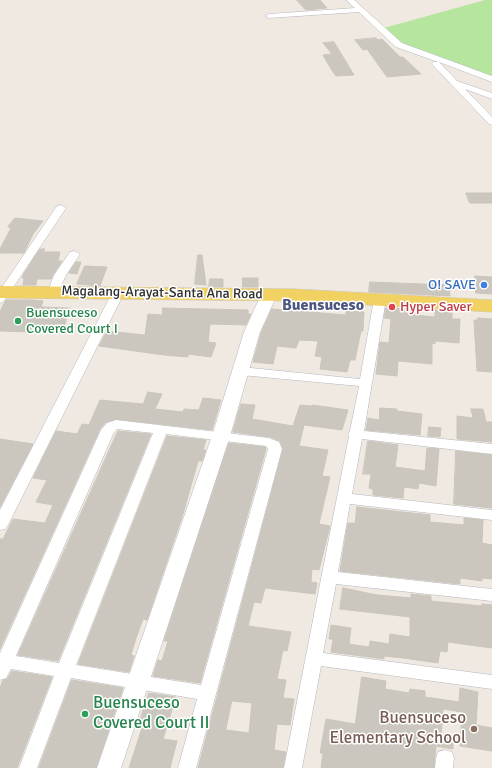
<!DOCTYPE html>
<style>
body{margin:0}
canvas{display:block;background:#efe9e1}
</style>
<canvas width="492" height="768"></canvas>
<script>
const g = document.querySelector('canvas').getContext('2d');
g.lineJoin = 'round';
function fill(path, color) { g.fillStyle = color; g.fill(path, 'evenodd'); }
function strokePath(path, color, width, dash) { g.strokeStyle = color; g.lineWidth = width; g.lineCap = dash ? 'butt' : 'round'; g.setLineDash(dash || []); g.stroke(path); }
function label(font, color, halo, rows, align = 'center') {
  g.font = font + ' Signika,sans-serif'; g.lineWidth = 3; g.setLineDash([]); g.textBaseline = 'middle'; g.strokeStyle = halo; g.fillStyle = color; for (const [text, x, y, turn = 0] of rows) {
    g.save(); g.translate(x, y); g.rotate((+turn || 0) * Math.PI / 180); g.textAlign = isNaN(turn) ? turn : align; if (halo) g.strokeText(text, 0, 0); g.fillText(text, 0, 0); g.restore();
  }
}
fill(new Path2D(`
 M 485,0 L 492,0 L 492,78 L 401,44 L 384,28 Z`), '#b6e59e');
const building = new Path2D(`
 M 297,0 L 320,0 L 327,8 L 306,10 Z
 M 376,38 L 378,40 L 382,39 L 400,57 L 403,57 L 421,74 L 387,77 L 367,49 L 363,50 L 355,40 Z
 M 334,42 L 348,65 L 354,75 L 336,76 L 331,69 L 323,55 L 332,54 L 323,43 Z
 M 466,193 L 492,193 L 492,203 L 470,203 Z
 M 15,218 L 43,221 L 33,234 L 24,253 L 0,253 L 0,249 L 11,228 L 8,227 Z
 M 40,249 L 45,249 L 43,252 L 60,252 L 58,261 L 62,261 L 51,279 L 37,279 L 36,285 L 23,285 L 24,278 L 22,278 L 23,275 Z
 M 198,255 L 202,255 L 206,285 L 195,284 Z
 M 76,262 L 81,262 L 77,274 L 69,273 Z
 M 85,266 L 107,267 L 100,286 L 77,284 Z
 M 475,276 L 492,277 L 492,294 L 476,293 Z
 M 243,278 L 258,278 L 258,287 L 243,287 Z
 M 210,279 L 223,279 L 223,287 L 209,287 Z
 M 370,282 L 449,285 L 450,296 L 369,292 Z
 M 6,300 L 33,300 L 43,301 L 41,307 L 70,308 L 64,327 L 34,326 L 32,332 L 0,331 L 0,312 Z
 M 163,308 L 248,310 L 248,314 L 251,314 L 246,325 L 210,324 L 208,342 L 216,343 L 211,357 L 188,354 L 188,357 L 164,355 L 99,346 L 107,331 L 145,335 L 148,314 L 162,315 Z
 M 386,308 L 414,309 L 414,315 L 435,317 L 435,310 L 452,311 L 452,319 L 460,319 L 459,343 L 435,341 L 435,344 L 432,343 L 432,364 L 398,361 L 397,376 L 376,374 L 380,342 L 389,343 L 391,319 L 384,318 Z
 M 272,309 L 346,315 L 346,311 L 364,312 L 363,331 L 361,331 L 355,360 L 350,360 L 347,372 L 320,369 L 322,357 L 315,356 L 318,341 L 299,340 L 296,348 L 277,346 L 273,364 L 253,362 L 261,333 Z
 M 478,318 L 492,319 L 492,372 L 477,371 L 474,320 L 478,320 Z
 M 148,392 L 162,394 L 155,409 L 183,412 L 184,409 L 199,410 L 203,398 L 221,400 L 212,430 L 116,419 L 106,422 L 100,429 L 0,649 L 0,539 L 3,539 L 13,519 L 45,523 L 53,505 L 36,502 L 47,480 L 33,478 L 56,431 L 77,434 L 82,424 L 89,425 L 100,400 L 143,404 Z
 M 241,404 L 255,405 L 252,419 L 293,426 L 300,405 L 312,406 L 312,405 L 348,410 L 342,430 L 304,425 L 299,446 L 328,450 L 322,476 L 330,477 L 319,524 L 330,526 L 319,570 L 312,569 L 311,582 L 317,583 L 315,594 L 265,588 L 261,603 L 254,602 L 248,626 L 291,632 L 287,651 L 283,650 L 277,679 L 286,680 L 283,698 L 294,699 L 290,725 L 277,724 L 274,750 L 286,752 L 283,768 L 198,768 L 283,449 L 280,441 L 270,437 L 233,432 ZM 232,701 L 252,703 L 249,733 L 226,730 Z
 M 380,408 L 397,409 L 397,411 L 422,414 L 420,435 L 366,430 L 368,418 L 379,420 Z
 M 471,409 L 483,409 L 486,422 L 492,422 L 492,442 L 457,439 L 457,416 L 473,418 Z
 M 429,427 L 441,428 L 440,437 L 428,436 Z
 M 118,431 L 151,434 L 58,661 L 18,655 Z
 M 167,436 L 206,440 L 203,450 L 206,450 L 202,461 L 198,461 L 183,514 L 147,620 L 143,619 L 136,638 L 131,655 L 134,656 L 129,672 L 78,664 Z
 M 0,439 L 33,444 L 0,507 Z
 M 368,441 L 398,445 L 395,467 L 425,471 L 427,448 L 439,449 L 436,486 L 419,483 L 418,489 L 404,487 L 403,498 L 373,495 L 373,489 L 369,488 L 371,474 L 363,474 Z
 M 229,443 L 265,447 L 266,449 L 200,683 L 153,676 L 158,660 L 162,661 L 168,641 L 164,641 Z
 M 456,451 L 492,455 L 492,508 L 454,504 Z
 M 357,507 L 430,515 L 430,522 L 464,525 L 464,518 L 483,520 L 482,543 L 492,545 L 492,579 L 482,578 L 482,581 L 460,578 L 460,584 L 340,571 L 348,523 L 355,523 Z
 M 343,588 L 377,595 L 411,598 L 411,594 L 431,596 L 431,601 L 482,606 L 482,604 L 492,605 L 492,648 L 448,642 L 447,652 L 440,651 L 438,663 L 403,658 L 384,656 L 384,659 L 331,652 L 333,639 L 329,639 L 331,625 L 351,628 L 349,644 L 369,647 L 370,641 L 389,644 L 390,634 L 410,637 L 410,617 L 340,609 Z
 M 12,671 L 52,677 L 17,768 L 0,768 L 0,688 L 3,680 L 7,679 Z
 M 362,677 L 386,681 L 385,689 L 409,693 L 410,689 L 425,691 L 425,697 L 459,702 L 460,688 L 478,692 L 476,725 L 492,728 L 492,751 L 460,746 L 462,712 L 443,709 L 441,736 L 453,738 L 453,749 L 436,746 L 434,768 L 321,768 L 323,753 L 320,753 L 326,719 L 355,724 Z
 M 72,680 L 123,688 L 96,768 L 39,768 Z
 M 149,693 L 176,697 L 163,739 L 177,741 L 170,768 L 129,768 L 144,722 L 140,721 Z`);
fill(building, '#cbc7bf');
strokePath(building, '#cbc5ba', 1);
const minor = new Path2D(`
 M 346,0 L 354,0 L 402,43 L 492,76 L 492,82 L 439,62 L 457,81 L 492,93 L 492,99 L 465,89 L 492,117 L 492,125 L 489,124 L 432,64 L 433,62 L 438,62 L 396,47 L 359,12 L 269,18 L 265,16 L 269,14 L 355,8 Z
 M 61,205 L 66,208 L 4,301 L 0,303 L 0,290 L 57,206 Z
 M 74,251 L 80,254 L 66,275 L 58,293 L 50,293 L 48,291 L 54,275 L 70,252 Z
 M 118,290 L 122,291 L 124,293 L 8,525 L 5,529 L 0,530 L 0,510 L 112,293 L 114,291 Z
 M 380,295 L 384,297 L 386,299 L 364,431 L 492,444 L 492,454 L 362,439 L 352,494 L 492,510 L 492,520 L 350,504 L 338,572 L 492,589 L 492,601 L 336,584 L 323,653 L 492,675 L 492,689 L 321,666 L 302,768 L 284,768 L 349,436 L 348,434 L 350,431 L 359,386 L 241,375 L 236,374 L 235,371 L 236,368 L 241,367 L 360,379 L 374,299 L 376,297 Z
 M 116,420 L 269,438 L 279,442 L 282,449 L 196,768 L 178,768 L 197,699 L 71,678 L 37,768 L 19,768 L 54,676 L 11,669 L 6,678 L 0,680 L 0,653 L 101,430 L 107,423 ZM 117,429 L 153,433 L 59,663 L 16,656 L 114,432 ZM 166,434 L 266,446 L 268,449 L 201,685 L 76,665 Z
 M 445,750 L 452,752 L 454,758 L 453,768 L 435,768 L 436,758 L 438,752 Z`);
const tertiary = new Path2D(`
 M 269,290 L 274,292 L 277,295 L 260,332 L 230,436 L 121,768 L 97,768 L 212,436 L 244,332 L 261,295 L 264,292 Z`);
const primary = new Path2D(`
 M 0,286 L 295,289 L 492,300 L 492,312 L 295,301 L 0,298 Z`);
strokePath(minor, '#b4b7c1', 1);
strokePath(tertiary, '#b4b7c1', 1);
strokePath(primary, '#c9c9c9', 1);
fill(minor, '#fff');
fill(tertiary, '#fff');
fill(primary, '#f2d163');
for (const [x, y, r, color] of [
 [484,285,4,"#3f7fe0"],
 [392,307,4,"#e0444e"],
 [18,321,4,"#2e9e5b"],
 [85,714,4,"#2e9e5b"],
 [474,729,4,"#8d6e63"]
]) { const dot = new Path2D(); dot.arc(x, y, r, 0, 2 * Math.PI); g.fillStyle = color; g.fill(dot); strokePath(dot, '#fff', 1.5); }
label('14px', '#366cbe', '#fff', [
 ["O! SAVE",476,285]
], 'right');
label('14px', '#2e2e2e', '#fff', [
 ["Magalang-Arayat-Santa Ana Road",162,293,1]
]);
label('14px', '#be3a42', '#fff', [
 ["Hyper Saver",400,307]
], 'left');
label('14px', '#27864d', '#fff', [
 ["Buensuceso",26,313],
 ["Covered Court I",26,329]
], 'left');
label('bold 16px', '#4d5680', '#fff', [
 ["Buensuceso",323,306]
]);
label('17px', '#27864d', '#fff', [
 ["Buensuceso",93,704],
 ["Covered Court II",93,724]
], 'left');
label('17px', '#785e54', '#fff', [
 ["Buensuceso",466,719],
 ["Elementary School",466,739]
], 'right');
</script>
